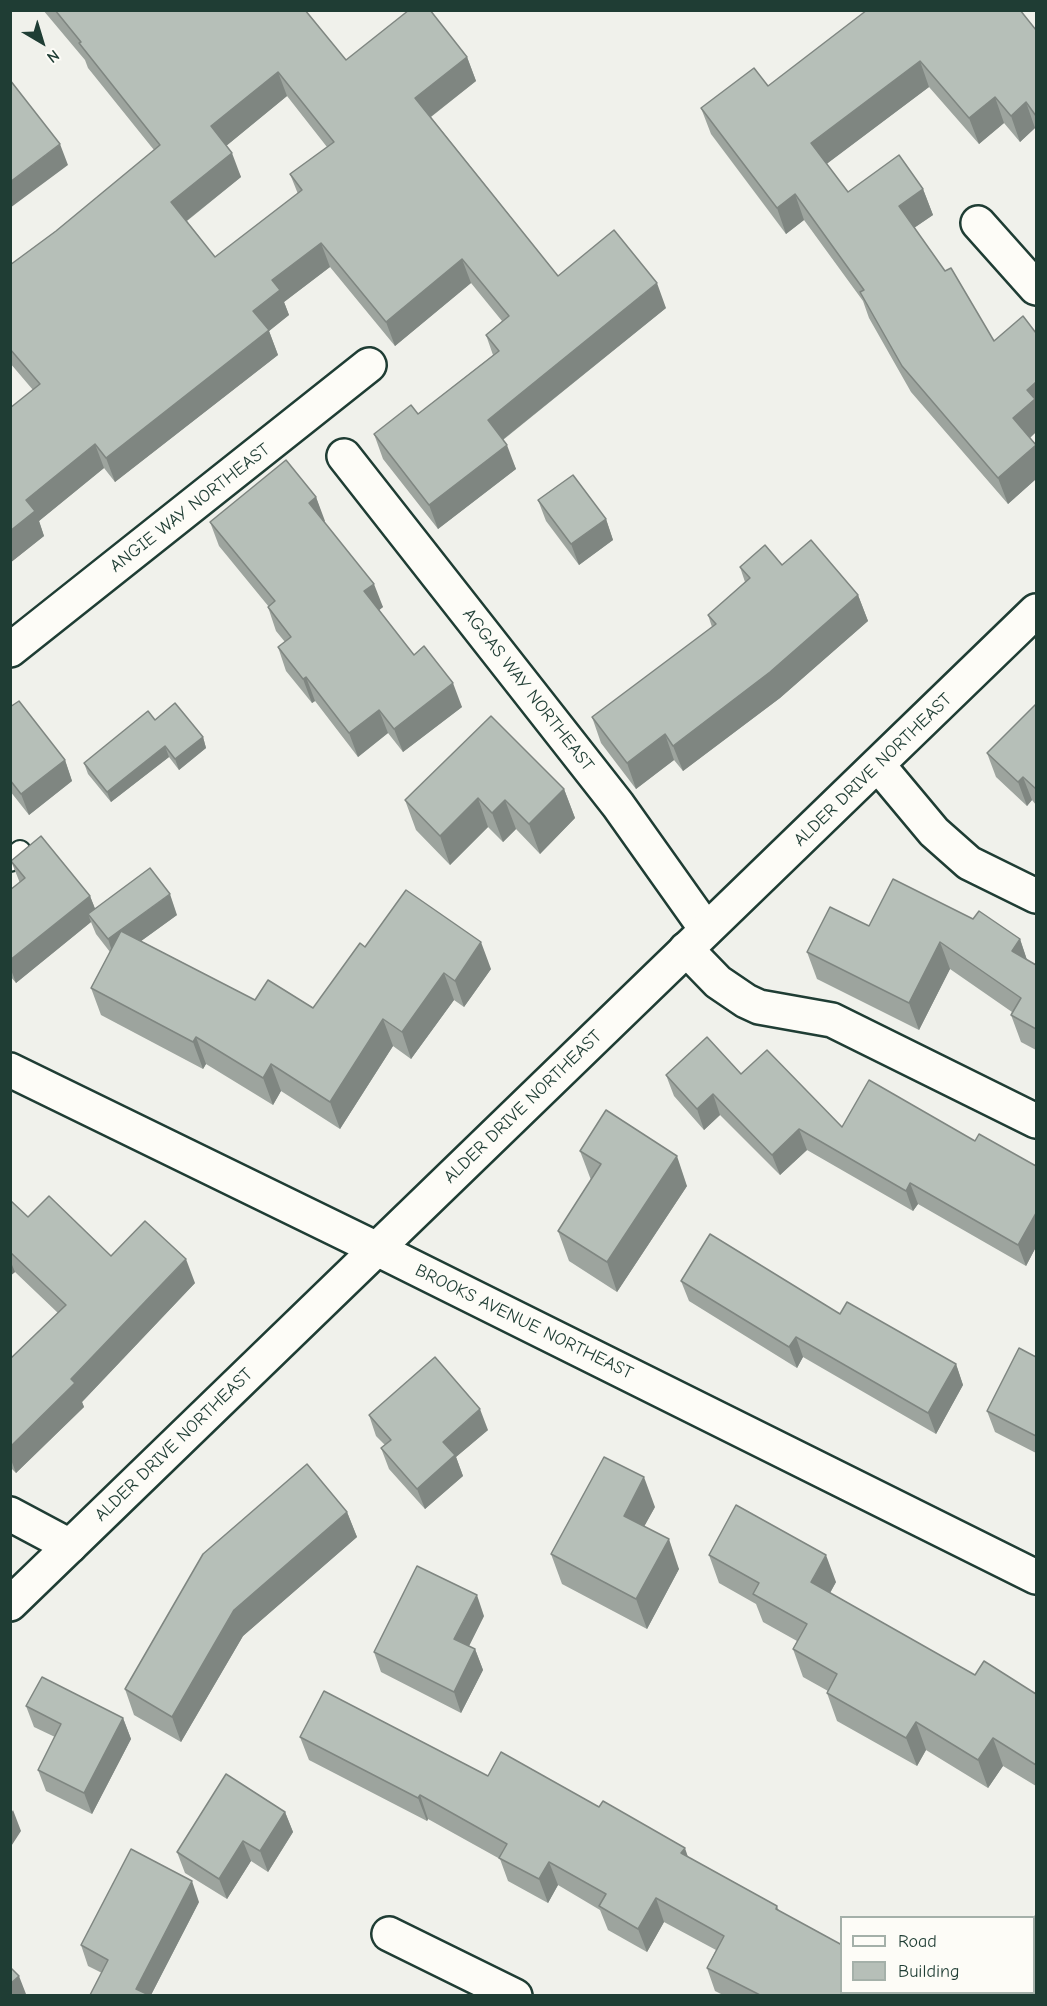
<!DOCTYPE html>
<style>
body{margin:0}
#map{position:relative;width:1047px;height:2006px;overflow:hidden;background:#f0f1eb;font-family:"Comic Neue",sans-serif}
canvas{display:block}
.frame{position:absolute;inset:0;border:12px solid #1f3d34;pointer-events:none}
.legend{position:absolute;left:840px;top:1916px;width:195px;height:78px;box-sizing:border-box;background:#fdfcf7;border:2px solid #a4b0a9;margin:0;padding:8px 10px;list-style:none;font-size:18px;color:#1f3d34}
.legend li{display:flex;align-items:center;gap:12px;height:30px}
.legend b{width:30px;border:2px solid #a4b0a9}
.north{position:absolute;left:12px;top:12px;width:60px;height:60px;-webkit-text-stroke:4px #fdfcf7;paint-order:stroke;rotate:142deg;font-size:16px;font-weight:700;line-height:24px;text-align:center;color:#1f3d34}
.north::after{content:'';display:block;margin:auto;width:21px;height:27px;background:#1f3d34;clip-path:polygon(50% 0,100% 100%,50% 72%,0 100%)}
</style>
<div id="map">
<canvas width="1047" height="2006"></canvas>
<div class="frame"></div>
<ul class="legend">
<li><b style="height:8px;background:#fdfcf7"></b>Road</li>
<li><b style="height:16px;background:#b6bfb8"></b>Building</li>
</ul>
<div class="north">N</div>
</div>
<script>
const g = document.querySelector('canvas').getContext('2d');
g.lineJoin = 'round';
function strokePath(path, color, width, dash) { g.strokeStyle = color; g.lineWidth = width; g.lineCap = dash ? 'butt' : 'round'; g.setLineDash(dash || []); g.stroke(path); }
function fill(path, color) { g.fillStyle = color; g.fill(path, 'evenodd'); }
function label(font, color, halo, rows, align = 'center') {
  g.font = font + ' "Comic Neue",sans-serif'; g.lineWidth = 5; g.setLineDash([]); g.textBaseline = 'middle'; g.strokeStyle = halo; g.fillStyle = color; for (const [text, x, y, turn = 0] of rows) {
    g.save(); g.translate(x, y); g.rotate((+turn || 0) * Math.PI / 180); g.textAlign = isNaN(turn) ? turn : align; if (halo) g.strokeText(text, 0, 0); g.fillText(text, 0, 0); g.restore();
  }
}
const lane = new Path2D(`
 M 10,861 L 20,851`);
const street = new Path2D(`
 M 978,223 L 1036,288
 M 344,456 L 618,805 L 706,929
 M 10,650 L 369,365
 M 878,765 L 934,832 L 969,863 L 1036,896
 M 686,949 L 718,982 L 746,1001 L 759,1007 L 832,1020 L 1036,1121
 M 10,1070 L 377,1249 L 1036,1577
 M 10,1514 L 70,1546
 M 389,1934 L 515,1996`);
const secondary = new Path2D(`
 M 10,1604 L 1036,611`);
strokePath(lane, '#1f3d34', 24);
strokePath(street, '#1f3d34', 38);
strokePath(secondary, '#1f3d34', 38);
strokePath(lane, '#fdfcf7', 20);
strokePath(street, '#fdfcf7', 33);
strokePath(secondary, '#fdfcf7', 33);
fill(new Path2D(`
 M 43,10 L 305,10 L 346,60 L 467,57 L 476,81 L 431,117 L 558,276 L 666,308 L 503,440 L 516,469 L 438,529 L 383,459 L 374,434 L 418,414 L 493,355 L 486,335 L 502,321 L 471,283 L 395,346 L 330,267 L 284,302 L 289,315 L 269,331 L 278,355 L 115,482 L 104,468 L 39,521 L 44,536 L 10,563 L 33,390 L 10,363 L 10,265 L 56,231 L 154,150 L 88,68 L 85,60 ZM 287,96 L 327,147 L 290,174 L 298,194 L 215,257 L 187,221 L 241,177 L 226,146 Z
 M 1022,13 L 1036,30 L 1036,130 L 1035,128 L 1020,142 L 1004,123 L 979,144 L 929,87 L 826,164 L 848,192 L 923,189 L 933,215 L 914,228 L 994,341 L 1036,333 L 1036,432 L 1030,438 L 1036,445 L 1036,479 L 1008,504 L 911,392 L 869,318 L 863,301 L 804,220 L 786,234 L 711,134 L 701,108 L 768,86 Z
 M 316,497 L 324,521 L 383,607 L 379,610 L 414,655 L 462,707 L 403,752 L 388,733 L 358,757 L 315,701 L 312,703 L 286,671 L 278,647 L 285,642 L 276,631 L 268,607 L 269,607 L 219,546 L 210,522 Z
 M 538,500 L 606,519 L 613,540 L 579,565 L 546,521 Z
 M 782,565 L 858,595 L 868,621 L 780,698 L 683,771 L 674,760 L 636,789 L 601,743 L 592,717 L 712,627 L 708,615 L 745,582 L 740,567 Z
 M 1036,704 L 1036,805 L 1032,800 L 1027,806 L 996,777 L 987,753 Z
 M 10,707 L 65,760 L 72,781 L 29,815 L 10,791 Z
 M 155,720 L 203,737 L 206,748 L 179,770 L 169,757 L 111,802 L 88,774 L 84,763 Z
 M 564,789 L 575,818 L 540,854 L 516,829 L 503,842 L 488,827 L 450,865 L 416,830 L 405,800 Z
 M 11,861 L 90,896 L 95,909 L 177,915 L 141,941 L 255,1000 L 313,1008 L 365,947 L 491,969 L 464,1007 L 454,1000 L 411,1059 L 393,1046 L 340,1129 L 281,1091 L 273,1105 L 206,1064 L 203,1069 L 101,1015 L 91,988 L 110,952 L 96,934 L 91,922 L 16,983 L 10,976 L 10,890 L 20,883 Z
 M 973,919 L 1020,939 L 1027,960 L 1036,965 L 1036,1050 L 1021,1042 L 1011,1015 L 1012,1012 L 950,969 L 919,1030 L 817,979 L 807,952 L 869,926 Z
 M 741,1074 L 842,1127 L 975,1141 L 1036,1166 L 1036,1247 L 1026,1266 L 918,1204 L 913,1211 L 807,1150 L 780,1175 L 720,1115 L 704,1130 L 674,1096 L 666,1075 Z
 M 580,1151 L 687,1186 L 617,1292 L 569,1261 L 558,1231 L 591,1180 Z
 M 10,1200 L 28,1217 L 111,1256 L 195,1283 L 82,1402 L 84,1407 L 16,1473 L 10,1467 L 10,1359 L 58,1313 L 15,1272 L 10,1276 Z
 M 681,1281 L 840,1314 L 956,1364 L 963,1385 L 936,1434 L 803,1357 L 797,1368 L 689,1301 Z
 M 1036,1357 L 1036,1453 L 995,1432 L 987,1411 Z
 M 369,1415 L 488,1430 L 456,1457 L 463,1476 L 425,1509 L 389,1469 L 381,1448 L 385,1445 L 376,1436 Z
 M 655,1507 L 644,1526 L 679,1569 L 647,1629 L 562,1584 L 551,1554 Z
 M 347,1512 L 357,1537 L 243,1636 L 181,1742 L 134,1715 L 125,1689 Z
 M 709,1555 L 836,1582 L 830,1593 L 975,1675 L 1036,1694 L 1036,1786 L 1003,1766 L 988,1788 L 926,1750 L 917,1766 L 837,1721 L 827,1693 L 828,1691 L 803,1677 L 793,1649 L 797,1641 L 763,1622 L 756,1604 L 719,1583 Z
 M 484,1616 L 469,1646 L 475,1649 L 483,1670 L 461,1713 L 381,1672 L 374,1652 Z
 M 26,1706 L 123,1718 L 131,1739 L 92,1814 L 46,1791 L 38,1770 L 55,1737 L 34,1727 Z
 M 300,1737 L 488,1776 L 688,1857 L 777,1906 L 779,1911 L 842,1992 L 900,1995 L 723,1995 L 715,1991 L 707,1968 L 716,1950 L 664,1922 L 647,1952 L 608,1930 L 600,1910 L 558,1885 L 548,1903 L 508,1881 L 500,1859 L 428,1819 L 427,1821 L 309,1760 Z
 M 285,1812 L 293,1832 L 268,1872 L 251,1861 L 227,1899 L 185,1873 L 177,1852 Z
 M 199,1902 L 151,1995 L 90,1995 L 102,1973 L 88,1966 L 81,1945 Z
 M 1036,1914 L 1036,1975 L 1034,1973 L 1034,1920 Z`), '#9da49e');
fill(new Path2D(`
 M 467,57 L 476,81 L 424,122 L 415,98 Z
 M 920,61 L 929,87 L 820,169 L 811,143 Z
 M 278,72 L 287,96 L 220,151 L 211,126 Z
 M 995,97 L 1004,123 L 979,144 L 969,118 Z
 M 1026,102 L 1035,128 L 1020,142 L 1011,116 Z
 M 60,144 L 68,165 L 10,208 L 10,182 Z
 M 232,153 L 241,177 L 180,226 L 171,202 Z
 M 923,189 L 933,215 L 908,232 L 899,206 Z
 M 795,194 L 804,220 L 786,234 L 777,208 Z
 M 321,243 L 330,267 L 284,302 L 289,315 L 269,331 L 278,355 L 115,482 L 106,458 L 253,311 L 272,280 Z
 M 462,259 L 471,283 L 395,346 L 386,322 Z
 M 657,283 L 666,308 L 496,445 L 488,420 Z
 M 1036,382 L 1036,432 L 1023,444 L 1013,418 L 1027,390 Z
 M 95,444 L 104,468 L 39,521 L 44,536 L 10,563 L 10,531 L 26,500 Z
 M 507,445 L 516,469 L 438,529 L 429,505 Z
 M 1036,445 L 1036,479 L 1008,504 L 998,478 Z
 M 316,497 L 325,521 L 318,526 L 309,503 Z
 M 606,519 L 613,540 L 579,565 L 571,544 Z
 M 374,584 L 383,607 L 373,615 L 364,591 Z
 M 858,595 L 868,621 L 780,698 L 683,771 L 673,746 Z
 M 306,677 L 315,701 L 312,703 L 303,679 Z
 M 453,683 L 462,707 L 403,752 L 394,729 Z
 M 379,710 L 388,733 L 358,757 L 349,733 Z
 M 665,734 L 674,760 L 636,789 L 627,763 Z
 M 203,737 L 206,748 L 179,770 L 175,759 Z
 M 165,746 L 169,757 L 111,802 L 107,792 Z
 M 65,760 L 72,781 L 29,815 L 21,794 Z
 M 1023,777 L 1032,800 L 1027,806 L 1018,782 Z
 M 564,789 L 575,818 L 540,854 L 529,824 Z
 M 478,798 L 488,827 L 450,865 L 440,836 Z
 M 505,800 L 516,829 L 503,842 L 492,813 Z
 M 170,894 L 177,915 L 115,960 L 108,939 Z
 M 90,896 L 98,916 L 88,914 L 91,922 L 16,983 L 10,967 L 10,960 Z
 M 1020,939 L 1029,966 L 1012,951 Z
 M 481,942 L 491,969 L 464,1007 L 455,981 Z
 M 940,942 L 950,969 L 919,1030 L 909,1003 Z
 M 444,973 L 454,1000 L 411,1059 L 402,1032 Z
 M 383,1019 L 393,1046 L 340,1129 L 330,1102 Z
 M 196,1037 L 206,1064 L 203,1069 L 193,1042 Z
 M 271,1064 L 281,1091 L 273,1105 L 263,1078 Z
 M 713,1094 L 720,1115 L 704,1130 L 697,1109 Z
 M 799,1129 L 807,1150 L 780,1175 L 772,1155 Z
 M 677,1156 L 687,1186 L 617,1292 L 607,1262 Z
 M 910,1183 L 918,1204 L 913,1211 L 906,1191 Z
 M 1036,1213 L 1036,1247 L 1026,1266 L 1018,1245 Z
 M 186,1259 L 195,1283 L 82,1402 L 84,1407 L 16,1473 L 10,1457 L 10,1447 L 71,1379 Z
 M 10,1260 L 15,1272 L 10,1276 Z
 M 796,1337 L 803,1357 L 797,1368 L 789,1347 Z
 M 956,1364 L 963,1385 L 936,1434 L 928,1413 Z
 M 480,1409 L 488,1430 L 456,1457 L 463,1476 L 425,1509 L 417,1489 L 443,1442 Z
 M 644,1477 L 655,1507 L 634,1545 L 624,1516 Z
 M 347,1512 L 357,1537 L 243,1636 L 181,1742 L 172,1717 L 234,1610 Z
 M 669,1539 L 679,1569 L 647,1629 L 636,1599 Z
 M 826,1555 L 836,1582 L 821,1609 L 811,1582 Z
 M 477,1595 L 484,1616 L 462,1660 L 454,1639 Z
 M 475,1649 L 483,1670 L 461,1713 L 454,1692 Z
 M 123,1718 L 131,1739 L 92,1814 L 84,1793 Z
 M 916,1722 L 926,1750 L 917,1766 L 906,1738 Z
 M 993,1738 L 1003,1766 L 988,1788 L 978,1760 Z
 M 420,1795 L 428,1819 L 427,1821 L 418,1798 Z
 M 13,1810 L 21,1831 L 10,1848 L 10,1815 Z
 M 285,1812 L 293,1832 L 268,1872 L 260,1851 Z
 M 243,1841 L 251,1861 L 227,1899 L 219,1879 Z
 M 685,1848 L 693,1872 L 681,1853 Z
 M 549,1862 L 558,1885 L 548,1903 L 539,1879 Z
 M 192,1881 L 199,1902 L 151,1995 L 139,1995 L 136,1989 Z
 M 656,1898 L 664,1922 L 647,1952 L 638,1929 Z
 M 19,1976 L 26,1994 L 24,1995 L 10,1995 L 10,1984 Z`), '#7f8681');
const building = new Path2D(`
 M 55,10 L 305,10 L 346,60 L 409,10 L 430,10 L 467,57 L 415,98 L 558,276 L 614,230 L 657,283 L 488,420 L 507,445 L 429,505 L 374,434 L 411,405 L 418,414 L 499,351 L 486,335 L 509,316 L 462,259 L 386,322 L 321,243 L 272,280 L 280,290 L 253,311 L 269,330 L 106,458 L 95,444 L 26,500 L 35,511 L 10,531 L 10,408 L 40,384 L 10,349 L 10,265 L 56,231 L 160,145 L 79,43 L 81,42 ZM 278,72 L 334,142 L 290,174 L 302,190 L 215,257 L 171,202 L 232,153 L 211,126 Z
 M 867,10 L 1020,10 L 1036,30 L 1036,116 L 1026,102 L 1011,116 L 995,97 L 969,118 L 920,61 L 811,143 L 848,192 L 899,155 L 923,189 L 899,206 L 945,271 L 951,268 L 994,341 L 1023,316 L 1036,333 L 1036,382 L 1027,390 L 1035,399 L 1013,418 L 1036,445 L 998,478 L 902,366 L 860,292 L 864,290 L 795,194 L 777,208 L 701,108 L 754,68 L 768,86 Z
 M 10,80 L 60,144 L 10,182 Z
 M 286,460 L 316,497 L 309,503 L 374,584 L 364,591 L 414,655 L 424,646 L 453,683 L 394,729 L 379,710 L 349,733 L 306,677 L 303,679 L 278,647 L 291,637 L 268,607 L 275,601 L 210,522 Z
 M 573,475 L 606,519 L 571,544 L 538,500 Z
 M 811,540 L 858,595 L 770,672 L 673,746 L 665,734 L 627,763 L 592,717 L 716,624 L 708,615 L 750,578 L 740,567 L 765,545 L 782,565 Z
 M 19,701 L 65,760 L 21,794 L 10,780 L 10,707 Z
 M 175,703 L 203,737 L 175,759 L 165,746 L 107,792 L 84,763 L 148,711 L 155,720 Z
 M 1036,704 L 1036,789 L 1023,777 L 1018,782 L 987,753 Z
 M 491,716 L 564,789 L 529,824 L 505,800 L 492,813 L 478,798 L 440,836 L 405,800 Z
 M 41,836 L 90,896 L 10,960 L 10,890 L 25,878 L 11,861 Z
 M 150,868 L 170,894 L 108,939 L 88,914 Z
 M 893,879 L 973,919 L 979,911 L 1020,939 L 1012,951 L 1036,965 L 1036,1029 L 1011,1015 L 1021,998 L 940,942 L 909,1003 L 807,952 L 830,907 L 869,926 Z
 M 406,890 L 481,942 L 455,981 L 444,973 L 402,1032 L 383,1019 L 330,1102 L 271,1064 L 263,1078 L 196,1037 L 193,1042 L 91,988 L 121,931 L 255,1000 L 268,980 L 313,1008 L 360,943 L 365,947 Z
 M 707,1037 L 741,1074 L 767,1050 L 842,1127 L 869,1080 L 975,1141 L 979,1134 L 1036,1166 L 1036,1213 L 1018,1245 L 910,1183 L 906,1191 L 799,1129 L 772,1155 L 713,1094 L 697,1109 L 666,1075 Z
 M 606,1110 L 677,1156 L 607,1262 L 558,1231 L 601,1164 L 580,1151 Z
 M 49,1196 L 111,1256 L 145,1221 L 186,1259 L 71,1379 L 75,1383 L 10,1447 L 10,1359 L 66,1305 L 10,1252 L 10,1200 L 28,1217 Z
 M 710,1234 L 840,1314 L 847,1302 L 956,1364 L 928,1413 L 796,1337 L 789,1347 L 681,1281 Z
 M 1019,1348 L 1036,1357 L 1036,1436 L 987,1411 Z
 M 435,1357 L 480,1409 L 443,1442 L 455,1455 L 417,1489 L 381,1448 L 391,1440 L 369,1415 Z
 M 604,1457 L 644,1477 L 624,1516 L 669,1539 L 636,1599 L 551,1554 Z
 M 307,1464 L 347,1512 L 234,1610 L 172,1717 L 125,1689 L 203,1554 Z
 M 736,1505 L 826,1555 L 811,1582 L 975,1675 L 984,1661 L 1036,1694 L 1036,1765 L 993,1738 L 978,1760 L 916,1722 L 906,1738 L 827,1693 L 837,1674 L 793,1649 L 807,1624 L 753,1594 L 759,1583 L 709,1555 Z
 M 417,1566 L 477,1595 L 454,1639 L 475,1649 L 454,1692 L 374,1652 Z
 M 42,1677 L 123,1718 L 84,1793 L 38,1770 L 61,1724 L 26,1706 Z
 M 324,1691 L 488,1776 L 501,1752 L 599,1807 L 603,1801 L 685,1848 L 681,1853 L 777,1906 L 776,1909 L 842,1945 L 842,1992 L 894,1992 L 900,1995 L 760,1995 L 707,1968 L 724,1936 L 656,1898 L 638,1929 L 599,1906 L 606,1894 L 549,1862 L 539,1879 L 499,1858 L 507,1844 L 420,1795 L 418,1798 L 300,1737 Z
 M 226,1774 L 285,1812 L 260,1851 L 243,1841 L 219,1879 L 177,1852 Z
 M 131,1849 L 192,1881 L 136,1989 L 149,1995 L 90,1995 L 108,1960 L 81,1945 Z
 M 1036,1914 L 1036,1959 L 1034,1957 L 1034,1920 Z
 M 10,1967 L 19,1976 L 10,1984 Z`);
fill(building, '#b6bfb8');
strokePath(building, '#7f8681', 1.5);
label('18px', '#1f3d34', '#fdfcf7', [
 ["ANGIE WAY NORTHEAST",190,508,-38],
 ["AGGAS WAY NORTHEAST",528,690,52],
 ["ALDER DRIVE NORTHEAST",873,770,-44],
 ["ALDER DRIVE NORTHEAST",523,1107,-44],
 ["BROOKS AVENUE NORTHEAST",524,1322,26],
 ["ALDER DRIVE NORTHEAST",174,1445,-44]
]);
</script>
